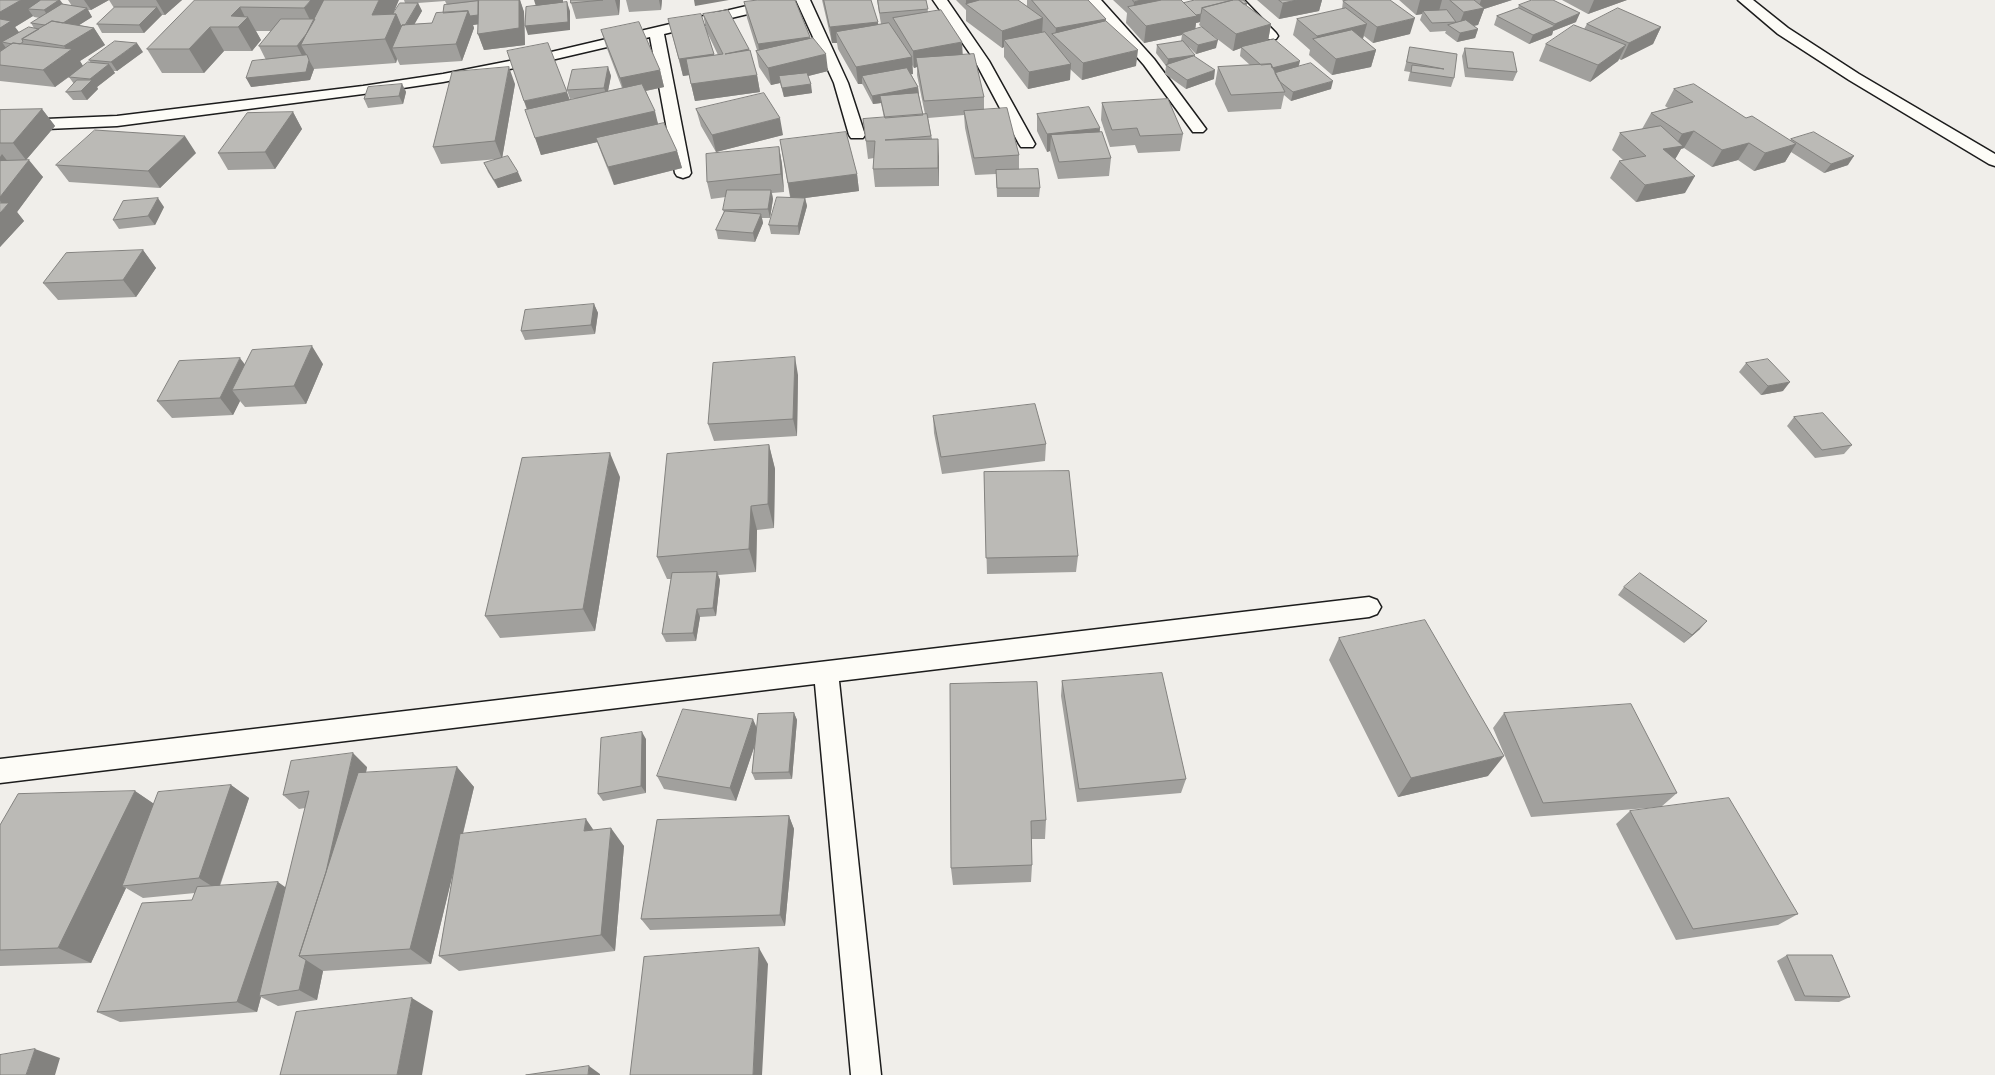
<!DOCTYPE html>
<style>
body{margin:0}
canvas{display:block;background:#f0eeea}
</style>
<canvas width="1995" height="1075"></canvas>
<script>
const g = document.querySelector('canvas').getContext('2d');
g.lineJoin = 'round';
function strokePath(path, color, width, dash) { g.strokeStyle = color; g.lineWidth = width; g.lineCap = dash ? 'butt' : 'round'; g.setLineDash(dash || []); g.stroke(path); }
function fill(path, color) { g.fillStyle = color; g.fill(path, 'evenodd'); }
const minor = new Path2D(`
 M 772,0 L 796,0 L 794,3 L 664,34 L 691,173 L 689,176 L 683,178 L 677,176 L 675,173 L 650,37 L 530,65 L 443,82 L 363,94 L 117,126 L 46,129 L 0,125 L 0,115 L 46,119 L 117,116 L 363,86 L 443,74 L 530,57 Z
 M 796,0 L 810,0 L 848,83 L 865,135 L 863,138 L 851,138 L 849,135 L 834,83 Z
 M 933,0 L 947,0 L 989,61 L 1035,144 L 1033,147 L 1021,147 L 1019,144 L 975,61 Z
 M 1087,0 L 1101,0 L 1154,59 L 1206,129 L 1203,132 L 1193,132 L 1144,65 Z
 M 1229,0 L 1244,0 L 1276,33 L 1278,36 L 1276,39 L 1266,39 Z
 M 1738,0 L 1753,0 L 1788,28 L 1859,74 L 1995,154 L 1995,166 L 1989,164 L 1849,80 L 1778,34 Z
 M 1369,597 L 1377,600 L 1381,607 L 1377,614 L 1369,617 L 839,681 L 881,1075 L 851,1075 L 815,684 L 0,783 L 0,759 Z`);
strokePath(minor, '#1c1c1c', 3);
fill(minor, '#fdfcf7');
fill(new Path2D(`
 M 0,0 L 64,5 L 72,6 L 68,0 L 109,0 L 91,10 L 88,10 L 92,17 L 79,25 L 94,28 L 105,45 L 80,61 L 83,66 L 91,63 L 89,60 L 143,52 L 117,71 L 113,71 L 115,73 L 97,87 L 98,89 L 87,100 L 73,100 L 66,92 L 74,84 L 69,77 L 55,87 L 0,81 L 0,51 L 6,48 L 0,51 ZM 33,16 L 34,17 L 40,18 L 31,23 L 34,28 L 19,32 L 15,27 Z
 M 109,0 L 182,0 L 165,15 L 161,15 L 162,15 L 144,33 L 102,33 L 97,24 L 114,8 Z
 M 195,0 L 395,12 L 405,3 L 404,0 L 520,0 L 524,12 L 525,45 L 484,50 L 478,34 L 478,24 L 473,25 L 474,28 L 462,61 L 400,65 L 397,59 L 396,63 L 314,69 L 310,80 L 251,87 L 266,60 L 259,46 L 271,31 L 256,31 L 261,40 L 252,51 L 224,51 L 204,73 L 162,73 L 147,49 ZM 445,1 L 447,5 L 443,13 L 432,23 L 414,24 L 422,11 L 418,3 Z
 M 571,0 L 620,0 L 619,15 L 576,19 L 571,3 Z
 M 626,0 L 662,0 L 661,10 L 629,12 Z
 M 822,0 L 871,0 L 878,25 L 881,24 L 877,0 L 926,0 L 928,12 L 963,55 L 984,97 L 984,110 L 1019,155 L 1019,169 L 1040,188 L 1039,197 L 997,197 L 996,174 L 975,175 L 965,128 L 964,115 L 928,118 L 932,139 L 939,157 L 939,186 L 875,187 L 873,169 L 874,158 L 868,159 L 863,119 L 884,118 L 881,103 L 873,104 L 863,85 L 862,84 L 858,84 L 838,49 L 837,43 L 832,43 ZM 912,65 L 914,68 L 917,67 L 917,75 L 925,114 L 923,115 L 919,95 L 918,87 L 911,74 L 913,74 Z
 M 956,0 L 1018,0 L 1027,6 L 1027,0 L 1088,0 L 1106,19 L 1105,21 L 1136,66 L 1082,80 L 1070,69 L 1070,80 L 1028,89 L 1004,57 L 1004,47 L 1002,48 L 966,21 L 966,10 Z
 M 1113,0 L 1181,0 L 1184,3 L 1247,3 L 1247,6 L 1271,24 L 1268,41 L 1259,43 L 1299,67 L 1331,89 L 1291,101 L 1284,95 L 1281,109 L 1228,112 L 1215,84 L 1218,67 L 1250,65 L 1240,56 L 1241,48 L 1233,51 L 1199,25 L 1200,22 L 1196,23 L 1195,29 L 1216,48 L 1196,54 L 1189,47 L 1194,56 L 1214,79 L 1186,89 L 1165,74 L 1166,66 L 1156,53 L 1157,45 L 1181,41 L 1182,35 L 1144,43 L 1126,23 L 1127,13 Z
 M 1257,0 L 1322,0 L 1319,11 L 1279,19 Z
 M 1399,0 L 1512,0 L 1484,9 L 1478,25 L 1474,26 L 1478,29 L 1475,38 L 1457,42 L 1445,33 L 1446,31 L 1430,32 L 1420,20 L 1422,14 L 1416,15 Z
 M 1562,0 L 1627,0 L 1588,14 Z
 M 1343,1 L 1410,34 L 1373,43 L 1364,36 L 1363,39 L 1376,50 L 1371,67 L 1332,75 L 1309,55 L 1310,50 L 1293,35 L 1297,19 L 1342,9 Z
 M 744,2 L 810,38 L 828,71 L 808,76 L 812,93 L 784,97 L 780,83 L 771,85 L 759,67 L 756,51 L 757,50 L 747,18 Z
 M 1519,5 L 1576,22 L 1553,31 L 1552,35 L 1529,44 L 1494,25 L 1497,16 L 1518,8 Z
 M 703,14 L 749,51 L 757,75 L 760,92 L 695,101 L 689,75 L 683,76 L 668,19 L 706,29 ZM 707,32 L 718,55 L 714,55 Z
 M 1587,24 L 1661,27 L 1653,44 L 1621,60 L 1619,59 L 1618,61 L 1590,82 L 1539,61 L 1546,44 L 1584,29 Z
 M 601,30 L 660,70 L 664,87 L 646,91 L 658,124 L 677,151 L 682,168 L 614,185 L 602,155 L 597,142 L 541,155 L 524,101 L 570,100 L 577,98 L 570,99 L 567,90 L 608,67 L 611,76 L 608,91 L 622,88 L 606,46 Z
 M 1410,47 L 1454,78 L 1451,87 L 1408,81 L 1410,72 L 1404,71 Z
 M 1465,48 L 1517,72 L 1513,81 L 1465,77 L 1462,56 Z
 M 402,84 L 406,92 L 403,104 L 368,108 L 364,99 Z
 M 515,84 L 502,158 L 522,181 L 498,188 L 488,172 L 484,163 L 498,159 L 441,164 L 433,147 Z
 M 1674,89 L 1746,118 L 1790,141 L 1791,139 L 1848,165 L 1824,173 L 1791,152 L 1785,162 L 1754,171 L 1738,160 L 1712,167 L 1684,148 L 1681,149 L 1675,159 L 1685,193 L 1636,202 L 1610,178 L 1619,161 L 1623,160 L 1612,150 L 1620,133 L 1642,129 L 1651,113 L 1668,108 L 1665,106 Z
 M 1102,103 L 1183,134 L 1180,151 L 1138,153 L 1135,145 L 1110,147 L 1101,120 Z
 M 42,109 L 55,126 L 26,160 L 43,177 L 17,212 L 24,221 L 0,247 L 0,110 Z
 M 696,109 L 783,135 L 716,152 L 701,126 Z
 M 293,112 L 302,129 L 275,169 L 228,170 L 218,153 Z
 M 1037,114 L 1100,132 L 1111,158 L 1109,176 L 1058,179 L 1050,151 L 1047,152 L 1037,131 Z
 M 780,140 L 857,174 L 859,191 L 805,198 L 807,206 L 799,235 L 771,234 L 769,225 L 790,197 Z
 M 779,147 L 782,164 L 784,192 L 772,193 L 773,199 L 770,218 L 762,218 L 763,223 L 755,242 L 718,239 L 716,230 L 724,212 L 723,210 L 726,197 L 711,199 L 707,182 Z
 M 196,153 L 160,188 L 69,182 L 56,165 Z
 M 164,207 L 155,225 L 119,229 L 113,220 Z
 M 143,250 L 156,268 L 136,297 L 58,300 L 43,283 Z
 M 594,304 L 598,313 L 595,334 L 525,340 L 521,331 Z
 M 1746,363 L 1783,391 L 1761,395 L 1739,372 Z
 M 323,364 L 306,404 L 245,407 L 240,401 L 233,415 L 172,418 L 157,401 L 244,365 Z
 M 798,375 L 797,436 L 714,441 L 708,424 Z
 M 933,416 L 1046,444 L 1045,461 L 942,474 L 934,433 Z
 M 1794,417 L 1852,445 L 1844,454 L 1815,458 L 1787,426 Z
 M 769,445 L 775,469 L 774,528 L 757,530 L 756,572 L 718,575 L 720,580 L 716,616 L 700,617 L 696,641 L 666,642 L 662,634 L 671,579 L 667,579 L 657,557 Z
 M 984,472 L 1078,556 L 1076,572 L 987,574 Z
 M 620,477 L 595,631 L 500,638 L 485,616 Z
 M 1624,587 L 1700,629 L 1684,643 L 1618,595 Z
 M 1339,638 L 1488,776 L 1398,797 L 1329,660 Z
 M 1062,681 L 1186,779 L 1181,793 L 1077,802 L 1061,696 Z
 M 950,684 L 1046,820 L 1045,839 L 1031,839 L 1032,865 L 1031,882 L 953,885 L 951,868 Z
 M 794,713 L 797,720 L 792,779 L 755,780 L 752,773 L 755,744 L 736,801 L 664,789 L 657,776 L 757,728 Z
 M 1504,713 L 1677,793 L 1661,807 L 1531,817 L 1493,728 Z
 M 646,739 L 646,793 L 603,801 L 598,794 Z
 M 367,767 L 366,773 L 457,767 L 474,787 L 463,834 L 593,830 L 624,846 L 615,951 L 459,971 L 439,956 L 454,868 L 431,964 L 323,971 L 317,1000 L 278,1006 L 261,997 L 257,1012 L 120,1022 L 97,1012 L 192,900 L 195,893 L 143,898 L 126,888 L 91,963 L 0,966 L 0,825 L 135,791 L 154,804 L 231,785 L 249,798 L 220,886 L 286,888 L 305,808 L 299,809 L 283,795 Z
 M 1630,811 L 1798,914 L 1778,925 L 1676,940 L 1616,824 Z
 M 789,816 L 794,829 L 785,926 L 650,930 L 641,919 Z
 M 1787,955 L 1850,997 L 1839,1002 L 1795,1001 L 1777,961 Z`), '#a1a09d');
fill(new Path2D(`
 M 21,0 L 60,0 L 66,8 L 50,19 L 44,10 L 28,9 L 33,16 L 15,27 L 23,38 L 2,42 L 6,48 L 0,51 L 0,12 Z
 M 84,0 L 109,0 L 91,10 Z
 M 156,0 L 182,0 L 165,15 Z
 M 311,0 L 342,0 L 301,45 L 309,59 L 306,63 L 297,46 L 313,26 L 304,8 Z
 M 379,0 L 399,0 L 388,26 L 372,15 Z
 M 519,0 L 520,0 L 524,12 L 525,45 L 484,50 L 478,34 Z
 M 534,0 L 563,0 L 563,10 L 538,13 Z
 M 615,0 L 620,0 L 619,15 Z
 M 659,0 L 662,0 L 661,10 Z
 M 694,0 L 729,0 L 695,6 Z
 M 966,0 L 1010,0 L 966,4 L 966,11 Z
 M 1141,0 L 1172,0 L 1133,13 L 1134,2 Z
 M 1297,0 L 1322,0 L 1319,11 L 1279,19 L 1283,3 Z
 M 1420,0 L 1442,0 L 1439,11 L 1423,11 L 1422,14 L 1416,15 Z
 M 1481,0 L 1512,0 L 1484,9 L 1478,25 L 1458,28 L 1464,12 L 1478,9 Z
 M 1594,0 L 1627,0 L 1588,14 Z
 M 478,1 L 481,24 L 473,25 L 474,28 L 462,61 L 456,44 L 468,11 Z
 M 567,2 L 570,11 L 570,30 L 528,35 L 525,26 Z
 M 418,3 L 422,11 L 409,34 L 405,26 Z
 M 157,7 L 162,15 L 144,33 L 139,25 Z
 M 240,7 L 246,19 L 248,17 L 261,40 L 252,51 L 238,27 L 231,16 Z
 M 87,8 L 92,17 L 62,36 L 56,27 Z
 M 1580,13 L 1576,22 L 1553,31 L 1552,35 L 1529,44 L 1533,35 L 1553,27 L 1555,24 Z
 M 396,14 L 406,37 L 392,48 L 397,59 L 396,63 L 385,39 Z
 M 1201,14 L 1200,22 L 1196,23 L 1195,32 L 1182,33 L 1182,35 L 1144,43 L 1146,26 Z
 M 1043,18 L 1042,34 L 1004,40 L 1004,47 L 1002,48 L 1002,31 Z
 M 1415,18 L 1410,34 L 1373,43 L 1377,27 Z
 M 1106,19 L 1104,36 L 1055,37 L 1056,28 Z
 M 878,22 L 879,39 L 836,32 L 837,43 L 832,43 L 830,27 Z
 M 1271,24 L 1268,41 L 1242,48 L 1241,47 L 1241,48 L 1233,51 L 1236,34 Z
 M 1367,24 L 1362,41 L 1316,41 L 1317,36 Z
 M 210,27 L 224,51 L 204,73 L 189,49 Z
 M 1661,27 L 1653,44 L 1621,60 L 1629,43 Z
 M 94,28 L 105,45 L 80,61 L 83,66 L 55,87 L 43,70 L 68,52 L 64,46 Z
 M 1478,29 L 1475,38 L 1457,42 L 1460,33 Z
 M 810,37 L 812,53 L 760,56 L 758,44 Z
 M 1218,40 L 1216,48 L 1196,54 L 1198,45 Z
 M 962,42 L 963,59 L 916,58 L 917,67 L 914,68 L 913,51 Z
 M 137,43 L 143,52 L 117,71 L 111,62 Z
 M 1626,45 L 1618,61 L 1590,82 L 1598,65 Z
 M 749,49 L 752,65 L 725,54 Z
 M 1138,50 L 1136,66 L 1082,80 L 1083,63 Z
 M 1376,50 L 1371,67 L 1332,75 L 1336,59 Z
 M 714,54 L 717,71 L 683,76 L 679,59 Z
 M 826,54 L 828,71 L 781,83 L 779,76 L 780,83 L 771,85 L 768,68 Z
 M 1195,55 L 1193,63 L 1167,66 L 1168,59 Z
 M 912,57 L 913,74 L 865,83 L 862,76 L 862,84 L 858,84 L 856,67 Z
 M 309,60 L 314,69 L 310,80 L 251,87 L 246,78 Z
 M 1300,61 L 1298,69 L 1272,76 L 1266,69 Z
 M 109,64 L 115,73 L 97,87 L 98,89 L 87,100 L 81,91 L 91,81 L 90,79 Z
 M 1071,64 L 1070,80 L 1028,89 L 1029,72 Z
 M 509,67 L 515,84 L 502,159 L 495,141 Z
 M 608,67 L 611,76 L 607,96 L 604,88 Z
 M 660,70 L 664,87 L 625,95 L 620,78 Z
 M 1215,70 L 1214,79 L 1186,89 L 1187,80 Z
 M 757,75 L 760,92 L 695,101 L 691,84 Z
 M 1333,81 L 1331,89 L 1291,101 L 1293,92 Z
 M 402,84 L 406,92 L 403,104 L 399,96 Z
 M 811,84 L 812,93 L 784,97 L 782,88 Z
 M 918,87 L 919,96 L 880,96 L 881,103 L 873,104 L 872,96 Z
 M 567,92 L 573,109 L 531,118 L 524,101 Z
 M 42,109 L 55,126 L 26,160 L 13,143 Z
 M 655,111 L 659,128 L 541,155 L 535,138 Z
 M 293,112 L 302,129 L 275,169 L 265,152 Z
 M 780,118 L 783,135 L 716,152 L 712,135 Z
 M 1100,128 L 1099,145 L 1051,135 L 1050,151 L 1047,152 L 1047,134 Z
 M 1694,131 L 1684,148 L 1681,149 L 1673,163 L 1663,149 L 1675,147 L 1682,134 Z
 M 185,136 L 196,153 L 160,188 L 148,171 Z
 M 938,139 L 939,157 L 939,186 L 938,168 Z
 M 1749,143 L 1738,160 L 1712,167 L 1722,150 Z
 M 1796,144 L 1785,162 L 1754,171 L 1765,153 Z
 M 779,147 L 782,164 L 784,192 L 781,174 Z
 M 677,151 L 682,168 L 614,185 L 608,167 Z
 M 2,154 L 9,163 L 0,175 L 0,157 Z
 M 1854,156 L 1848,165 L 1824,173 L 1831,164 Z
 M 29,160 L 43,177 L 17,212 L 24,221 L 0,247 L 0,213 L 5,208 L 0,201 L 0,197 Z
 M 518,172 L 522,181 L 498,188 L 494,180 Z
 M 857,174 L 859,191 L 805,198 L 807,206 L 799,235 L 798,226 L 791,200 L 788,183 Z
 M 1695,176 L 1685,193 L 1636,202 L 1645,185 Z
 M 771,190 L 773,199 L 770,218 L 768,209 Z
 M 158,198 L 164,207 L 155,225 L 148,216 Z
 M 761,214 L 763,223 L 755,242 L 753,233 Z
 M 143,250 L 156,268 L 136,297 L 123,280 Z
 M 594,304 L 598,313 L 595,334 L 591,325 Z
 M 312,346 L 323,364 L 306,404 L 294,386 Z
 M 795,357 L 798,375 L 797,436 L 793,419 Z
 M 240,358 L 253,375 L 232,390 L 240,401 L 233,415 L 220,398 Z
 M 1790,382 L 1783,391 L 1761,395 L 1768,386 Z
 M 769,445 L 775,469 L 774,528 L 768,504 Z
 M 610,453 L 620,477 L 595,631 L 583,609 Z
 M 751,506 L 757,530 L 756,572 L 749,549 Z
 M 717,572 L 720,580 L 716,616 L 713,608 Z
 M 697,609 L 700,617 L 696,641 L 693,633 Z
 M 1707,621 L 1700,629 L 1684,643 L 1692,635 Z
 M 794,713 L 797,720 L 792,779 L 789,772 Z
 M 753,719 L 759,733 L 736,801 L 730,788 Z
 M 642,732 L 646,739 L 646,793 L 641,786 Z
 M 353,753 L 367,767 L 327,954 L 307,955 Z
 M 1504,756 L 1488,776 L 1398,797 L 1411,778 Z
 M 457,767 L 474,787 L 431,964 L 410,949 Z
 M 231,785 L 249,798 L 218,890 L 199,878 Z
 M 135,791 L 163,810 L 122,886 L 126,888 L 91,963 L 58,948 Z
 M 789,816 L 794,829 L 785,926 L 780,915 Z
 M 586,819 L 599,838 L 584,831 Z
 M 611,828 L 624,846 L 615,951 L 601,935 Z
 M 278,882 L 295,894 L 259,996 L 261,997 L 257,1012 L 237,1002 Z
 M 759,948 L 768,964 L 762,1075 L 753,1075 Z
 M 306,960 L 323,971 L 317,1000 L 299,990 Z
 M 412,998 L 433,1011 L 422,1075 L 397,1075 Z
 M 35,1049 L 60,1058 L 55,1075 L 26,1075 Z
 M 589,1066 L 600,1074 L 600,1075 L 588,1075 Z`), '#83827f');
const building = new Path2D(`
 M 0,0 L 21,0 L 0,12 Z
 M 41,0 L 59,0 L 44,10 L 28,9 Z
 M 195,0 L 311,0 L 304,8 L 240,7 L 231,16 L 248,17 L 238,27 L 210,27 L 189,49 L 147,49 Z
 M 324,0 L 379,0 L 372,15 L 396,14 L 385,39 L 301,45 Z
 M 479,0 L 519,0 L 519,28 L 478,34 Z
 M 571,0 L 603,0 L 571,3 Z
 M 758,0 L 795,0 L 810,37 L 758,44 L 744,2 Z
 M 824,0 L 871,0 L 878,22 L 830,27 Z
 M 878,0 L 926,0 L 928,9 L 880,13 Z
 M 980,0 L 1018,0 L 1043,18 L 1002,31 L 966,4 Z
 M 1032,0 L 1088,0 L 1106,19 L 1056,28 Z
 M 1133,0 L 1141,0 L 1134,2 Z
 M 1162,0 L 1181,0 L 1197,16 L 1146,26 L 1128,7 Z
 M 1195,0 L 1233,0 L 1202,8 L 1201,14 L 1196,15 L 1184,3 Z
 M 1233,0 L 1239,0 L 1271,24 L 1236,34 L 1202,8 Z
 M 1239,0 L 1243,0 L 1247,3 L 1244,4 Z
 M 1279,0 L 1297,0 L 1283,3 Z
 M 1349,0 L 1390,0 L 1415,18 L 1377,27 L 1343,1 Z
 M 1450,0 L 1474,0 L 1484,8 L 1464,12 Z
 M 1532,0 L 1553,0 L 1580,13 L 1555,24 L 1519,5 Z
 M 478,1 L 478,15 L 470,16 L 468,11 L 443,13 L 444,5 Z
 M 567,2 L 568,22 L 525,26 L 526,7 Z
 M 400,3 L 418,3 L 405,25 L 402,25 L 402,26 L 401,26 L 396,14 L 393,14 Z
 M 62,4 L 87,8 L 63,23 L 52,21 L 45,25 L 31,23 Z
 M 115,7 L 157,7 L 139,25 L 97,24 Z
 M 1346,8 L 1367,24 L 1317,36 L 1297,19 Z
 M 1519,8 L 1555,26 L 1533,35 L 1497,16 Z
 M 1618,8 L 1661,27 L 1629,43 L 1587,24 Z
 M 728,10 L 749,49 L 725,54 L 750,50 L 757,75 L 691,84 L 686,59 L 723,54 L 703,14 Z
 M 941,10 L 962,42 L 913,51 L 893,18 Z
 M 1447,10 L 1456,22 L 1432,23 L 1423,11 Z
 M 468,11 L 456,44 L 392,48 L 402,25 L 432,23 L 436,13 Z
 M 701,14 L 714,54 L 679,59 L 668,19 Z
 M 0,19 L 11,21 L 0,28 Z
 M 281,19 L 315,19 L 307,33 L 297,46 L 259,46 Z
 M 1466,20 L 1478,29 L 1460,33 L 1448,25 Z
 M 52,21 L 94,28 L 64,46 L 22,39 Z
 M 1106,21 L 1138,50 L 1083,63 L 1052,34 Z
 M 639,22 L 660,70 L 620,78 L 601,30 Z
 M 889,23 L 912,57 L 856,67 L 836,32 Z
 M 1574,25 L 1626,45 L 1598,65 L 1546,44 Z
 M 29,27 L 39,29 L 22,39 L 23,42 L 20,44 L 13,43 L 12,44 L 2,42 Z
 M 1202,27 L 1218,40 L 1198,45 L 1182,33 Z
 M 1352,30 L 1376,50 L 1336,59 L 1313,39 Z
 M 1045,32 L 1071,64 L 1029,72 L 1004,40 Z
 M 813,38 L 826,54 L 768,68 L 756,51 Z
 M 1274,39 L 1300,61 L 1272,68 L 1271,64 L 1261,65 L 1241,47 Z
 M 115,41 L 137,43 L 111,62 L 89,60 Z
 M 1183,41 L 1195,55 L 1168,59 L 1157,45 Z
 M 13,43 L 72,49 L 43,70 L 0,65 L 0,52 Z
 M 548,43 L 567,92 L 524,101 L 507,51 Z
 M 1410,47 L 1457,54 L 1454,78 L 1411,72 L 1412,65 L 1444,69 L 1407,62 Z
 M 1465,48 L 1513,52 L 1517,72 L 1468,68 Z
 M 974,54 L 984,97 L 924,101 L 916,58 Z
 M 307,55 L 309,60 L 306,72 L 246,78 L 252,61 Z
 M 1194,56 L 1215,70 L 1187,80 L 1166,65 Z
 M 88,62 L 109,64 L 90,79 L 69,77 Z
 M 1311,63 L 1333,81 L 1293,92 L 1279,81 L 1275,73 Z
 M 1271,64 L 1285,92 L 1231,95 L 1218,67 Z
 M 509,67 L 495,141 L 433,147 L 452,72 Z
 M 608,67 L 604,88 L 567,90 L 572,70 Z
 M 907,68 L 918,87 L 872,96 L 862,76 Z
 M 807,73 L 811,84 L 782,88 L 779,76 Z
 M 77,80 L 92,80 L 81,91 L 66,92 Z
 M 402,84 L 399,96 L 364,99 L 368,87 Z
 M 642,84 L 655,111 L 535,138 L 525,110 Z
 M 1694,84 L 1746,118 L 1752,116 L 1796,144 L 1765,153 L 1749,143 L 1722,150 L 1694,131 L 1682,134 L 1651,113 L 1693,102 L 1674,89 Z
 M 764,93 L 780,118 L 712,135 L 696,109 Z
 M 918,93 L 923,115 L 885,118 L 880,96 Z
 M 1168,99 L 1183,134 L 1140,136 L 1137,128 L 1112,130 L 1102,103 Z
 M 1089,107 L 1100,128 L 1047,134 L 1037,114 Z
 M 1007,108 L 1019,155 L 974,158 L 964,111 Z
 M 42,109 L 13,143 L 0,143 L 0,110 Z
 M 293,112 L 265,152 L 218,153 L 247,113 Z
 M 927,114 L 931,136 L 885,140 L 938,139 L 938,168 L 873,169 L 875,141 L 866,141 L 863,119 Z
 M 664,123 L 677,151 L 608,167 L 596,138 Z
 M 1661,126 L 1683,146 L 1663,149 L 1695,176 L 1645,185 L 1619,161 L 1646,156 L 1620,133 Z
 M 95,130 L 185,136 L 148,171 L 56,165 Z
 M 846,132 L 857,174 L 788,183 L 780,140 Z
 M 1102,132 L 1111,158 L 1059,162 L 1051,135 Z
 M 1814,132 L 1854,156 L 1831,164 L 1791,139 Z
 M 779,147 L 781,174 L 707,182 L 706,154 Z
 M 508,156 L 518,172 L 494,180 L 484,163 Z
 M 29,160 L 0,197 L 0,161 Z
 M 1038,169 L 1040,188 L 997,188 L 996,170 Z
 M 727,190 L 771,190 L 768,209 L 723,210 Z
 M 777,197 L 805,198 L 798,226 L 769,225 Z
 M 158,198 L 148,216 L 113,220 L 123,201 Z
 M 0,203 L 9,203 L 0,213 Z
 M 725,211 L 761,214 L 753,233 L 716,230 Z
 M 143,250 L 123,280 L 43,283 L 66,253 Z
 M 594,304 L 591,325 L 521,331 L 525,310 Z
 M 312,346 L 294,386 L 232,390 L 252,350 Z
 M 795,357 L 793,419 L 708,424 L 713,363 Z
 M 240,358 L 220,398 L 157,401 L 179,361 Z
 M 1768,359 L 1790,382 L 1768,386 L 1746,363 Z
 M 1035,404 L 1046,444 L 941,457 L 933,416 Z
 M 1823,413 L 1852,445 L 1822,450 L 1794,417 Z
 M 769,445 L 768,504 L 751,506 L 749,549 L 657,557 L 667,454 Z
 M 610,453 L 583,609 L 485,616 L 522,458 Z
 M 1069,471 L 1078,556 L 986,558 L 984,472 Z
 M 717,572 L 713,608 L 697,609 L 693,633 L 662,634 L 672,573 Z
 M 1640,573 L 1707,621 L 1692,635 L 1624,587 Z
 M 1425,620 L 1504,756 L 1411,778 L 1339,638 Z
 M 1162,673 L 1186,779 L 1079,789 L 1062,681 Z
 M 1037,682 L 1046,820 L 1031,821 L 1032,865 L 951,868 L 950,684 Z
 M 1631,704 L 1677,793 L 1543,803 L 1504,713 Z
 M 683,709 L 753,719 L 730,788 L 657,776 Z
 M 794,713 L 789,772 L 752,773 L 758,714 Z
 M 642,732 L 641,786 L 598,794 L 601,738 Z
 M 353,753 L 326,872 L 299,956 L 306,960 L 299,990 L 259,996 L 309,791 L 283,795 L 291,761 Z
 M 457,767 L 410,949 L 299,956 L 358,773 Z
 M 231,785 L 199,878 L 122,886 L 158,792 Z
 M 135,791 L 58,948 L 0,950 L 0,825 L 18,794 Z
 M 1729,798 L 1798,914 L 1693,929 L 1630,811 Z
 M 789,816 L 780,915 L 641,919 L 657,820 Z
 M 586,819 L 584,831 L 611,828 L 601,935 L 439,956 L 460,834 Z
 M 278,882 L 237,1002 L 97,1012 L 142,903 L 192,900 L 197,887 Z
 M 759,948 L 753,1075 L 630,1075 L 644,957 Z
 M 1787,955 L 1832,955 L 1850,997 L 1805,996 Z
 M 412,998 L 397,1075 L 280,1075 L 296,1012 Z
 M 35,1049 L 26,1075 L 0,1075 L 0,1055 Z
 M 589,1066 L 588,1075 L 526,1075 Z`);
fill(building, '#bbbab6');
strokePath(building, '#83827f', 1);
</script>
